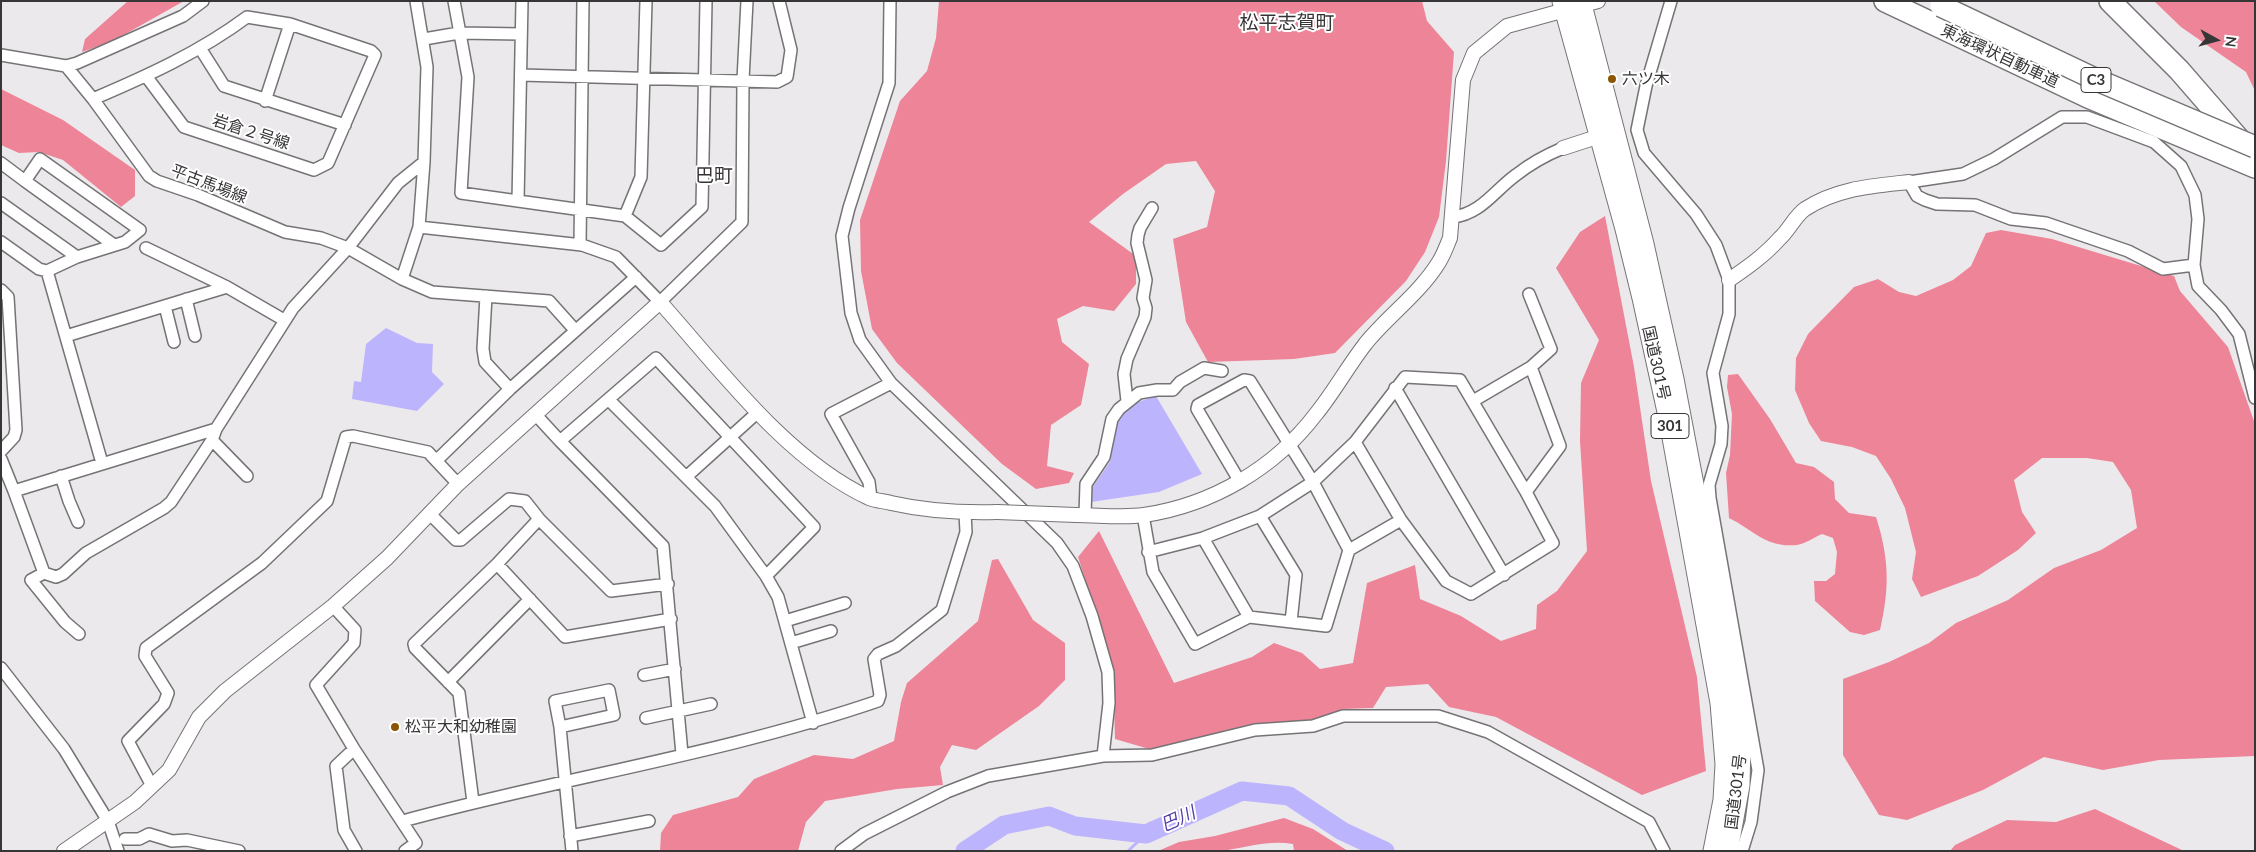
<!DOCTYPE html>
<meta charset="utf-8">
<style>
body{margin:0}
#map{position:relative;width:2256px;height:852px;overflow:hidden;background:#ece9ec;font-family:Lato,sans-serif}
canvas{display:block}
.frame{position:absolute;inset:0;border:2px solid #373637;pointer-events:none}
.north{position:absolute;left:2191px;top:15px;width:50px;height:50px;-webkit-text-stroke:4px #fff;paint-order:stroke;rotate:97deg;font-size:14px;font-weight:700;line-height:20px;text-align:center;color:#373637}
.north::after{content:'';display:block;margin:auto;width:18px;height:22px;background:#373637;clip-path:polygon(50% 0,100% 100%,50% 72%,0 100%)}
</style>
<div id="map">
<canvas width="2256" height="852"></canvas>
<div class="frame"></div>
<div class="north">N</div>
</div>
<script>
const g = document.querySelector('canvas').getContext('2d');
g.lineJoin = 'round';
function fill(path, color) { g.fillStyle = color; g.fill(path, 'evenodd'); }
function strokePath(path, color, width, dash) { g.strokeStyle = color; g.lineWidth = width; g.lineCap = dash ? 'butt' : 'round'; g.setLineDash(dash || []); g.stroke(path); }
function label(font, color, halo, rows, align = 'center') {
  g.font = font + ' Lato,"Noto Sans JP",sans-serif'; g.lineWidth = 4; g.setLineDash([]); g.textBaseline = 'middle'; g.strokeStyle = halo; g.fillStyle = color; for (const [text, x, y, turn = 0] of rows) {
    g.save(); g.translate(x, y); g.rotate((+turn || 0) * Math.PI / 180); g.textAlign = isNaN(turn) ? turn : align; if (halo) g.strokeText(text, 0, 0); g.fillText(text, 0, 0); g.restore();
  }
}
fill(new Path2D(`
 M 128,1 L 184,1 L 113,41 L 82,52 L 85,39 Z
 M 939,1 L 1422,1 L 1427,21 L 1454,52 L 1446,161 L 1439,217 L 1425,252 L 1406,281 L 1335,353 L 1294,359 L 1208,362 L 1186,322 L 1173,239 L 1207,227 L 1215,191 L 1196,161 L 1166,164 L 1123,194 L 1089,222 L 1136,256 L 1136,284 L 1114,311 L 1083,306 L 1057,319 L 1062,342 L 1089,364 L 1081,405 L 1051,425 L 1047,466 L 1074,473 L 1069,483 L 1036,489 L 1002,464 L 897,363 L 872,329 L 861,271 L 860,220 L 900,101 L 927,71 L 936,38 Z
 M 2154,1 L 2255,1 L 2255,91 L 2246,72 L 2181,27 Z
 M 1,89 L 63,120 L 135,170 L 135,196 L 121,207 L 63,160 L 39,152 L 19,153 L 1,145 Z
 M 1605,216 L 1634,367 L 1651,481 L 1697,677 L 1706,771 L 1642,795 L 1496,717 L 1449,707 L 1428,684 L 1386,687 L 1373,708 L 1343,709 L 1316,721 L 1253,726 L 1149,749 L 1115,739 L 1113,666 L 1078,557 L 1099,531 L 1174,683 L 1252,657 L 1274,643 L 1302,653 L 1320,669 L 1353,663 L 1367,583 L 1415,565 L 1420,599 L 1461,616 L 1501,641 L 1536,629 L 1537,605 L 1557,591 L 1587,551 L 1580,441 L 1581,383 L 1599,340 L 1556,268 L 1580,232 Z
 M 2001,230 L 2052,239 L 2174,276 L 2180,291 L 2228,347 L 2255,424 L 2255,756 L 2159,760 L 2103,770 L 2044,757 L 1983,790 L 1907,820 L 1879,815 L 1843,755 L 1843,679 L 1889,662 L 1929,643 L 1956,623 L 2008,600 L 2054,568 L 2101,550 L 2137,528 L 2131,490 L 2113,462 L 2087,458 L 2042,458 L 2014,480 L 2022,512 L 2036,533 L 2018,550 L 1978,576 L 1921,597 L 1912,579 L 1916,552 L 1905,508 L 1891,479 L 1876,456 L 1852,447 L 1821,441 L 1809,423 L 1795,390 L 1796,358 L 1808,334 L 1854,287 L 1878,279 L 1899,292 L 1916,296 L 1953,280 L 1971,266 L 1986,233 Z
 M 1738,374 L 1770,419 L 1796,463 L 1814,467 L 1834,482 L 1835,499 L 1849,513 L 1876,517 C 1889,558 1890,587 1880,630 L 1864,635 L 1850,632 L 1815,601 L 1814,581 L 1826,581 L 1835,574 L 1837,552 L 1833,538 L 1822,534 C 1815,537 1805,544 1797,545 C 1765,548 1754,530 1729,518 L 1726,473 L 1730,455 L 1732,414 L 1727,387 L 1728,375 Z
 M 998,559 L 1033,620 L 1065,643 L 1065,680 L 1039,706 L 976,750 L 952,745 L 940,767 L 943,785 L 897,789 L 825,801 L 806,822 L 798,851 L 660,851 L 661,833 L 673,815 L 738,797 L 754,779 L 814,755 L 853,759 L 894,741 L 901,702 L 907,683 L 978,621 L 992,560 Z
 M 2095,809 L 2184,851 L 1950,851 L 1955,845 L 2007,820 L 2056,822 Z
 M 1284,818 L 1313,829 L 1348,851 L 1294,851 L 1293,844 C 1271,840 1250,846 1228,850 C 1208,852 1179,851 1158,851 L 1179,842 L 1215,836 Z`), '#ed8497');
fill(new Path2D(`
 M 386,328 L 417,343 L 433,344 L 432,372 L 444,384 L 417,411 L 352,399 L 354,381 L 361,382 L 366,344 Z
 M 1156,396 L 1202,474 L 1159,492 L 1091,502 L 1092,488 L 1110,462 L 1117,418 L 1138,402 Z`), '#bcb5fe');
strokePath(new Path2D(`
 M 1128,851 L 1146,834`), '#bcb5fe', 3);
strokePath(new Path2D(`
 M 965,851 L 1004,825 L 1049,816 L 1075,826 L 1146,834 L 1242,791 L 1289,796 L 1342,831 L 1385,851`), '#bcb5fe', 19);
const minor = new Path2D(`
 M 454,1 L 468,77 L 461,193 L 625,216 L 661,245 L 702,207 L 706,1
 M 890,1 L 889,83 L 849,208 L 842,236 L 851,313 L 860,340 L 891,383 L 1057,543 L 1073,566 L 1092,616 L 1108,672 L 1109,703 L 1103,756
 M 1671,1 L 1646,86 L 1637,130 L 1644,153 L 1696,214 L 1716,245 L 1729,280 L 1729,314 L 1713,373 L 1722,426 L 1721,444 L 1709,485 L 1710,498 L 1758,770 L 1751,822 L 1742,851
 M 424,39 L 459,33 L 521,34
 M 200,48 L 224,86 L 345,125
 M 1,55 L 66,66 L 77,63 L 183,16 L 203,1
 M 66,66 L 93,99 L 149,176 L 157,181 L 198,195 L 285,232 L 321,238 L 348,248 L 402,279 L 432,292 L 549,301 L 575,330
 M 521,75 L 777,82 L 787,77 L 791,50 L 779,1
 M 93,99 C 147,76 200,52 247,17 L 290,24 L 371,51 L 375,55 L 328,163 L 314,170 L 184,127 L 146,76
 M 265,101 L 290,24
 M 1,163 L 25,181 L 40,159 L 140,230 L 125,242 L 77,257 L 47,271 L 39,269 L 1,242
 M 25,181 L 114,245
 M 518,201 L 522,1
 M 1,203 L 77,257
 M 625,216 L 641,177 L 646,1
 M 1453,217 C 1481,214 1495,190 1516,175 C 1530,164 1546,155 1563,148
 M 419,227 L 582,245 L 616,257 L 660,302 L 742,222 L 743,80 L 747,1
 M 580,245 L 583,1
 M 146,248 L 227,287
 M 2194,265 L 2163,269 L 2128,251 L 2046,223 L 2011,219 L 1975,205 L 1937,204 L 1925,200 L 1917,196 L 1909,182 L 1963,174 L 1994,159 L 2062,117 L 2087,117 L 2154,142 L 2181,166 L 2195,195 L 2198,219 L 2194,265 L 2198,286 L 2221,310 L 2239,334 L 2255,398
 M 47,271 L 102,463
 M 402,279 L 419,227 L 424,162 L 427,67 L 416,1
 M 1,290 L 8,297 L 16,430 L 14,437 L 1,451
 M 1529,294 L 1551,349 L 1531,367
 M 486,296 L 483,349 L 485,362 L 510,389
 M 186,299 L 195,336
 M 165,306 L 174,342
 M 66,336 L 227,287 L 284,320
 M 1395,388 L 1504,575
 M 609,400 L 715,506 L 766,576 L 778,597 L 813,723
 M 1127,401 L 1124,374 L 1127,359 L 1145,317 L 1146,308 L 1143,298 L 1146,280 L 1137,243 L 1138,235 L 1140,228 L 1152,208
 M 1473,401 L 1531,367 L 1560,446 L 1526,492
 M 536,415 L 560,441
 M 212,440 L 247,476
 M 1,459 L 14,491 L 216,429 L 293,308 L 348,248 L 398,183 L 424,162
 M 437,460 L 510,389 L 636,277
 M 61,476 L 69,501 L 78,522
 M 686,477 L 758,412
 M 1240,482 L 1197,409 L 1198,405 L 1244,380 L 1250,381 L 1313,482 L 1349,550
 M 14,491 L 44,573 L 31,580 L 65,622 L 79,634
 M 871,498 L 869,482 L 831,414 L 891,383
 M 429,513 L 456,540 L 461,540 L 509,499 L 525,501 L 540,520
 M 1085,515 L 1086,484 L 1104,457 L 1112,419 L 1119,409 L 1139,393 L 1157,390 L 1173,390 L 1180,382 L 1204,368 L 1222,371
 M 1143,515 L 1153,572 L 1195,644 L 1249,617 L 1326,626 L 1349,550 L 1401,520
 M 1260,516 L 1296,575 L 1291,622
 M 1203,538 L 1249,617
 M 1148,552 L 1203,538 L 1260,516 L 1313,482 L 1355,442 L 1405,377 L 1460,380 L 1526,492 L 1553,543 L 1471,594 L 1446,581 L 1401,520 L 1355,442
 M 497,564 L 565,637 L 671,619
 M 44,573 L 56,577 L 63,574 L 86,553 L 164,508 L 171,502 L 212,440 L 216,429
 M 333,606 L 355,630 L 354,643 L 316,685 L 354,749 L 416,843 L 405,851
 M 785,621 L 845,603
 M 791,643 L 831,631
 M 1,668 L 64,749 L 108,821 L 118,851
 M 644,675 L 675,669
 M 448,682 L 530,599
 M 646,718 L 711,704
 M 560,727 L 614,715 L 609,690 L 555,701 L 560,727 L 572,851
 M 354,749 L 336,766 L 344,830 L 356,851
 M 682,754 L 663,546 L 560,441 L 656,358 L 814,527 L 766,576
 M 152,786 L 128,741 L 164,704 L 168,693 L 145,656 L 146,648 L 262,563 L 327,501 L 346,437 L 353,436 L 428,452 L 458,484
 M 473,802 L 459,693 L 415,648 L 414,644 L 497,564 L 539,519 L 611,591 L 668,584
 M 403,821 C 560,778 723,754 878,701 L 880,695 L 874,659 L 878,654 L 896,646 L 942,610 L 966,532 L 965,513
 M 570,836 L 649,821
 M 125,839 L 139,839 L 149,834 L 172,841 L 187,840 L 239,851
 M 841,851 L 864,834 L 947,792 L 988,776 L 1103,756 L 1152,755 L 1255,730 L 1313,726 L 1343,716 L 1438,716 L 1488,732 L 1649,822 L 1664,851`);
const tertiary = new Path2D(`
 M 1563,148 L 1600,136
 M 1729,280 C 1748,267 1765,255 1780,238 C 1789,230 1795,216 1805,209 C 1837,188 1873,186 1909,182
 M 1076,515 C 1098,515 1123,518 1144,515 C 1212,505 1275,468 1316,414 C 1334,392 1348,366 1366,343 C 1389,315 1420,293 1439,262 C 1444,254 1447,245 1450,238 L 1463,80 L 1474,53 L 1507,26 L 1598,1
 M 64,851 L 135,802 L 169,770 L 199,717 L 225,691 L 333,606 L 387,558 L 458,484 L 660,302 C 719,368 787,460 869,498 C 876,501 884,501 891,503 C 926,511 961,513 997,512`);
const trunk = new Path2D(`
 M 1562,1 L 1625,229 L 1642,298 L 1669,421 L 1706,625 L 1720,703 L 1725,764 L 1723,800 L 1713,851
 M 1581,1 L 1644,244 L 1674,379 L 1736,706 L 1741,746 L 1740,785 L 1728,851`);
const motorway = new Path2D(`
 M 1885,1 L 2088,97 L 2255,167
 M 2110,1 L 2179,70 L 2245,146`);
strokePath(minor, '#767376', 14);
strokePath(tertiary, '#767376', 16);
strokePath(trunk, '#767376', 21);
strokePath(motorway, '#767376', 24);
strokePath(minor, '#fff', 11);
strokePath(tertiary, '#fff', 14);
strokePath(trunk, '#fff', 19);
strokePath(motorway, '#fff', 21);
const tertiaryBridge = new Path2D(`
 M 997,512 L 1076,515`);
const motorwayBridge = new Path2D(`
 M 1941,6 L 2097,80 L 2255,147`);
strokePath(tertiaryBridge, '#767376', 16, []);
strokePath(motorwayBridge, '#767376', 24, []);
strokePath(tertiaryBridge, '#fff', 14);
strokePath(motorwayBridge, '#fff', 21);
for (const [x, y, r, color] of [
 [1612,79,5,"#8a5603"],
 [395,727,5,"#8a5603"]
]) { const dot = new Path2D(); dot.arc(x, y, r, 0, 2 * Math.PI); g.fillStyle = color; g.fill(dot); strokePath(dot, '#fff', 2); }
for (const [x, y, w] of [
 [2096,80,30],
 [1670,426,38]
]) { const box = new Path2D(); box.roundRect(x - w / 2, y - 12.5, w, 25, 4); g.fillStyle = '#fff'; g.fill(box); strokePath(box, '#373637', 1); }
label('bold 15px', '#373637', null, [
 ["C3",2096,80],
 ["301",1670,426]
]);
label('16px', '#373637', '#fff', [
 ["東海環状自動車道",2000,56,25],
 ["岩倉２号線",251,132,18],
 ["平古馬場線",209,184,21],
 ["国道301号",1656,363,77],
 ["国道301号",1736,792,-83]
]);
label('16px', '#373637', '#fff', [
 ["六ツ木",1622,79],
 ["松平大和幼稚園",405,727]
], 'left');
label('italic 18px', '#553ea6', '#fff', [
 ["巴川",1178,819,-24]
]);
label('19px', '#363335', '#fff', [
 ["松平志賀町",1287,23],
 ["巴町",714,176]
]);
</script>
